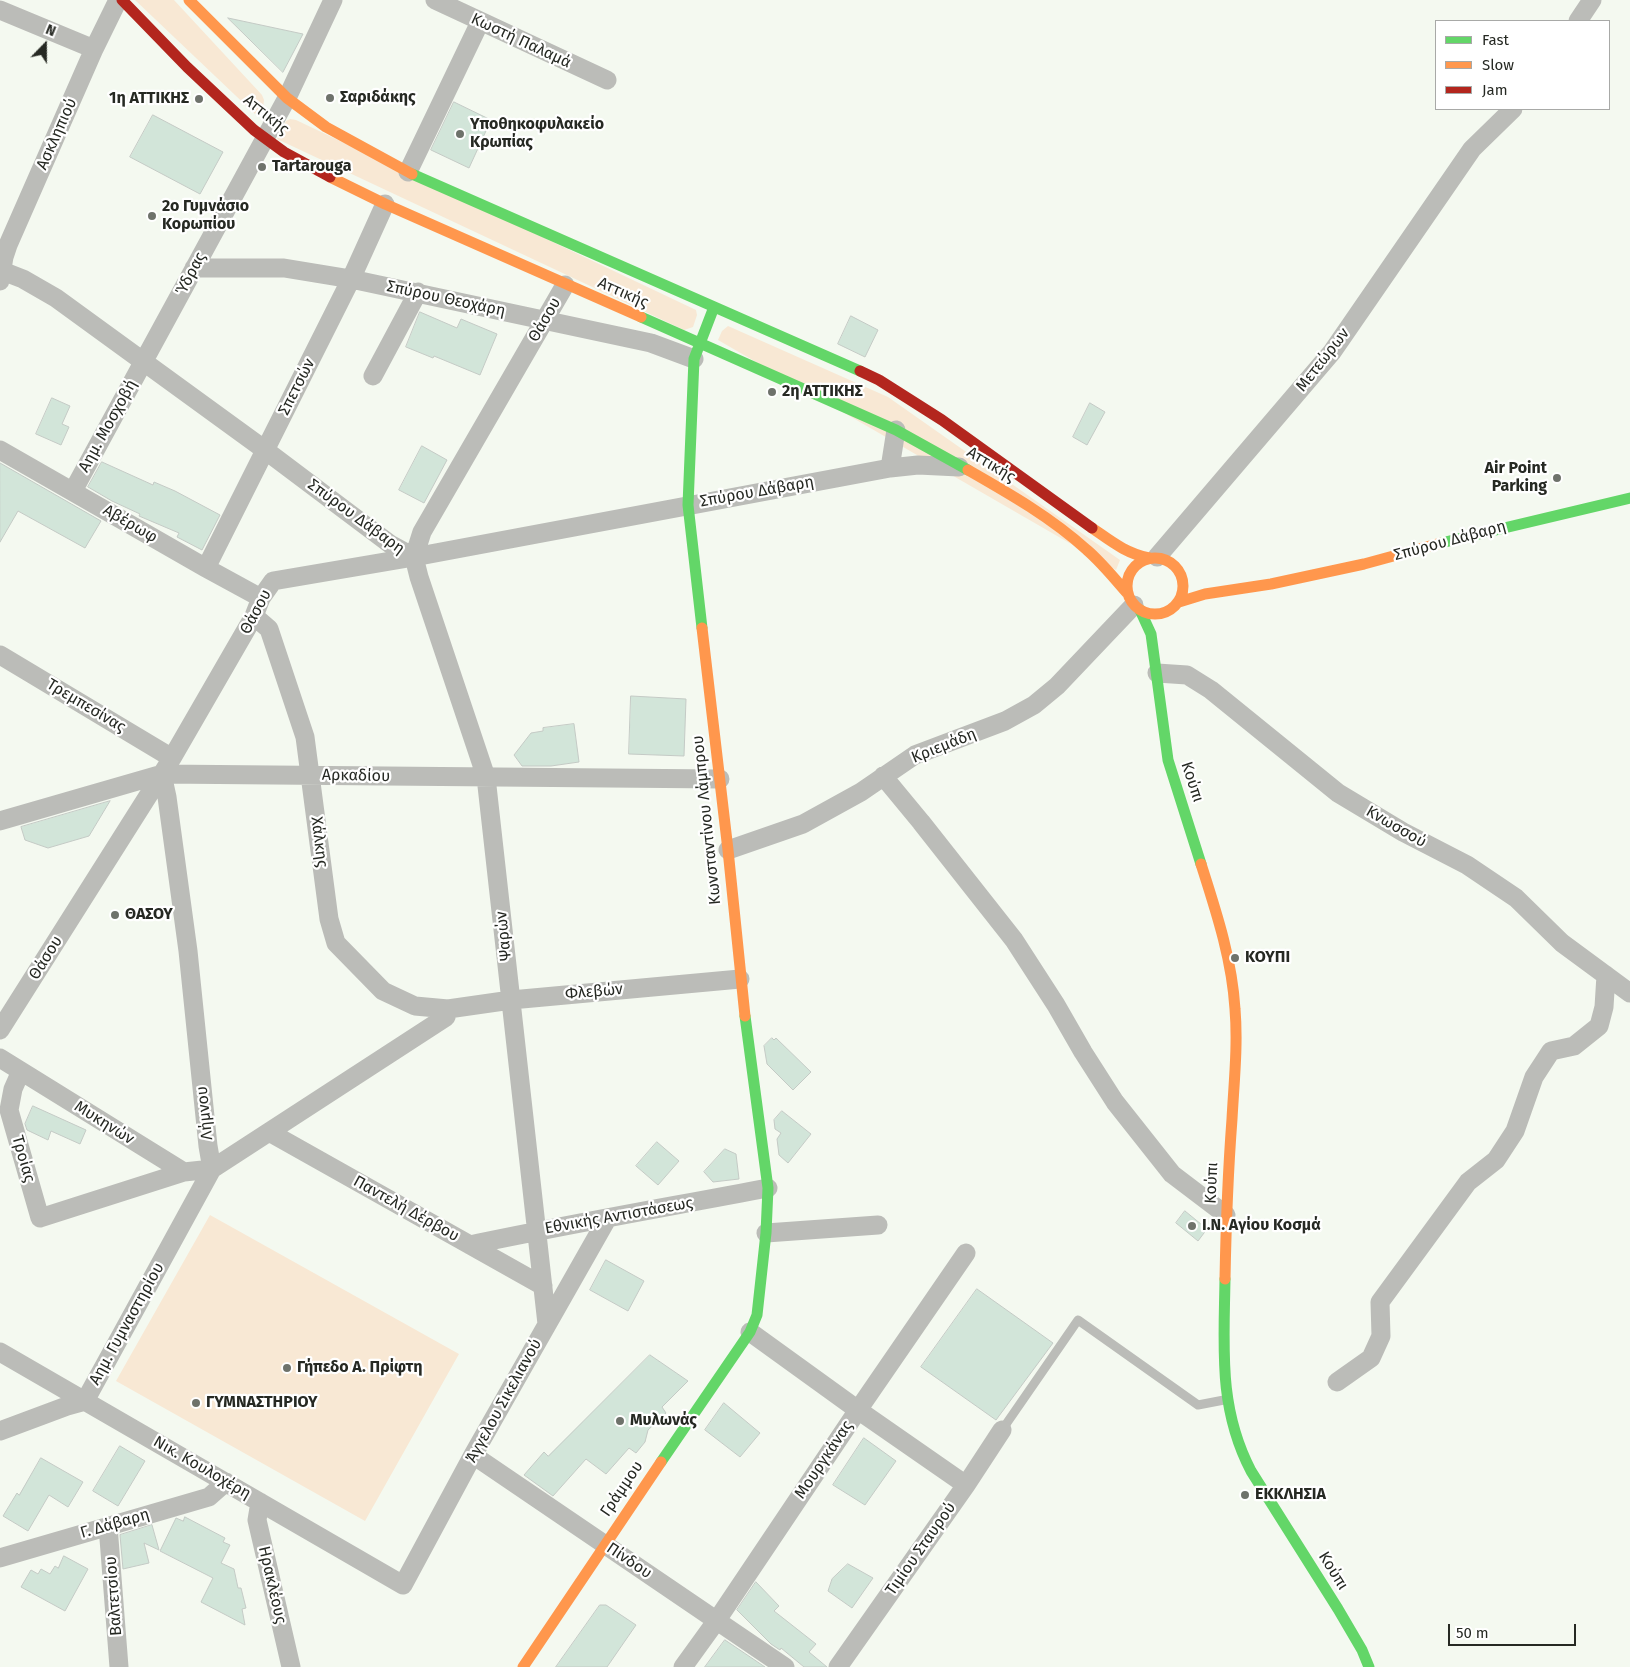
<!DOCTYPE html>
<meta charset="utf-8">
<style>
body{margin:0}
#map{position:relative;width:1630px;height:1667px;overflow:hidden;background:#f4f9f0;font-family:"Fira Sans",sans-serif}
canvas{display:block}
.legend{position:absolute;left:1435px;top:20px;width:175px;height:90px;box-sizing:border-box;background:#fff;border:1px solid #a8a9a7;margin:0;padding:6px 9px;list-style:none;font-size:15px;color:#262923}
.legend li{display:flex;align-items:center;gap:10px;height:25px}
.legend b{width:25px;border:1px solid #a8a9a7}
.north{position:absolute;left:20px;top:20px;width:50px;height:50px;-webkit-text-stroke:4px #fff;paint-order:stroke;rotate:22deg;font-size:14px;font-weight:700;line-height:20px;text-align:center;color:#262923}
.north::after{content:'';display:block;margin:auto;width:18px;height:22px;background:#262923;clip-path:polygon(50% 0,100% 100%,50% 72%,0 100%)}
.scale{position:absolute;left:1448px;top:1624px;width:128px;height:22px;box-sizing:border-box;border:2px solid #262923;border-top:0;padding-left:6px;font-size:15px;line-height:18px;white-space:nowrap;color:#262923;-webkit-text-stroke:4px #fff;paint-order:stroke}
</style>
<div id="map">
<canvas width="1630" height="1667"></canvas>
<ul class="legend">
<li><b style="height:6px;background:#63d668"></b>Fast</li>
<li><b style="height:6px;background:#ff974d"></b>Slow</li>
<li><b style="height:6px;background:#b3261e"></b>Jam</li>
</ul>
<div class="north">N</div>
<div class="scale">50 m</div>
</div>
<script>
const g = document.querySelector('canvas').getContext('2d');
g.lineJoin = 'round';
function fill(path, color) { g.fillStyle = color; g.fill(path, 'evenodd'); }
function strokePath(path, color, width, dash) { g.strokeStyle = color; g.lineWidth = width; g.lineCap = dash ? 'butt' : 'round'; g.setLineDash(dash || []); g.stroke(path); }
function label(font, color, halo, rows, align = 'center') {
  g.font = font + ' "Fira Sans",sans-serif'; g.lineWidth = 4.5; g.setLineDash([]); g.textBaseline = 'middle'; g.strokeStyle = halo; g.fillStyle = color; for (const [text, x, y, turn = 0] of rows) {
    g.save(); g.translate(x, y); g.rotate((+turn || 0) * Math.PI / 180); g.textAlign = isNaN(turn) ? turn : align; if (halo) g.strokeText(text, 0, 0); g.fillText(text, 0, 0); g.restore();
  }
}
fill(new Path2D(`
 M 135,0 L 174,0 L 262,95 L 264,100 L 263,108 L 255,114 Z
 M 290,119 L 296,120 L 696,310 L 697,315 L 693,327 L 684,330 L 277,139 L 286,121 Z
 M 728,326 L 888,397 L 1120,560 L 1116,570 L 718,340 L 722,331 Z
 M 210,1215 L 459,1354 L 365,1521 L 116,1381 Z`), '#f8e8d4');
const building = new Path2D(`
 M 228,18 L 303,34 L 283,72 Z
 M 454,102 L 491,120 L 469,168 L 431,150 Z
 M 153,115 L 223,152 L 200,194 L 130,157 Z
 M 420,312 L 457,328 L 461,319 L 497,334 L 480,375 L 434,356 L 433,358 L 406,347 Z
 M 851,316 L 878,330 L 865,357 L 838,344 Z
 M 52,398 L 70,406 L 62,424 L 69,427 L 61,445 L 36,434 Z
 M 1090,403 L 1105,412 L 1087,445 L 1073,437 Z
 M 422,446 L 447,460 L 424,503 L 399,490 Z
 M 102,462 L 153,485 L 154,482 L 175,491 L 220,515 L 202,550 L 177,537 L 179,533 L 139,516 L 140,514 L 112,501 L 88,487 Z
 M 0,463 L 101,521 L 85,548 L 18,511 L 0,542 Z
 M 631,696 L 686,699 L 684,756 L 629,754 Z
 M 574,724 L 579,762 L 551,766 L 522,766 L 514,755 L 531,733 L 543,731 L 543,728 Z
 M 110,801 L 89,836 L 48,848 L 25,840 L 21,827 Z
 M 772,1038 L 774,1040 L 776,1038 L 811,1072 L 793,1090 L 767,1064 L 764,1046 Z
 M 33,1106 L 86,1130 L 80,1144 L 51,1131 L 48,1140 L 27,1130 L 25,1124 Z
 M 782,1111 L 811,1134 L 788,1163 L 779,1155 L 777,1139 L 781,1133 L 775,1129 L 774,1120 Z
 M 657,1142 L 679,1161 L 658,1185 L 636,1166 Z
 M 725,1149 L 736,1154 L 739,1179 L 713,1182 L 704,1172 Z
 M 1185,1211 L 1207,1229 L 1198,1241 L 1176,1223 Z
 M 606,1260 L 644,1281 L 628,1311 L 590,1290 Z
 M 977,1289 L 1053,1343 L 996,1420 L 921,1367 Z
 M 650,1355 L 688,1381 L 662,1407 L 666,1413 L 648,1430 L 645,1442 L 636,1453 L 629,1448 L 606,1474 L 586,1459 L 553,1496 L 524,1475 L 544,1452 L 548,1456 Z
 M 724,1403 L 760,1433 L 740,1457 L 705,1430 Z
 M 864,1438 L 896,1461 L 865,1505 L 833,1485 Z
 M 120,1446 L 145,1461 L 118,1506 L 93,1491 Z
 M 41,1458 L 83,1482 L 68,1507 L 49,1495 L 28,1531 L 3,1516 L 17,1493 L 19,1495 Z
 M 185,1517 L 225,1538 L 223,1542 L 230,1545 L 221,1563 L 234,1569 L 238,1588 L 241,1588 L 246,1608 L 242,1609 L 245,1625 L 201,1602 L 213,1578 L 160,1551 L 176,1518 L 183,1521 Z
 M 152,1525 L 159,1550 L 144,1543 L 149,1563 L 123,1569 L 120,1535 Z
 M 64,1556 L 88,1569 L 65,1611 L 21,1587 L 31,1570 L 38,1574 L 41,1569 L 50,1574 L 55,1566 L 58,1568 Z
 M 848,1564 L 873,1578 L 852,1608 L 828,1591 L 832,1579 Z
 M 756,1582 L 779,1606 L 774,1611 L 816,1644 L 809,1652 L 827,1667 L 804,1667 L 781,1648 L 780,1650 L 771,1644 L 737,1610 Z
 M 600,1605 L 606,1605 L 636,1625 L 607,1667 L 556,1667 Z
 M 725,1640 L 765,1667 L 705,1667 Z`);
fill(building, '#d2e5d9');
strokePath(building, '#c4cac5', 1);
strokePath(new Path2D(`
 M 1002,1430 L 1078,1320 L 1198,1405 L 1224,1400`), '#bbbcb8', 9);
strokePath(new Path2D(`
 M 435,0 L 607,80
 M 0,10 L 94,49
 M 1578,21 L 1592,0
 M 408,172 L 480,22
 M 194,268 L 284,268 L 351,279 L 651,343 L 694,359
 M 0,270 L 23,279 L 56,298 L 265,450 L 390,544 L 414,557 L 890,468 L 918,465 L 959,467
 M 0,281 L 4,257 L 8,245 L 94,49 L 118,0
 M 373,376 L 418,292
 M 0,450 L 206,568 L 261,598
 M 890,468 L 896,430
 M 73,491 L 287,98 L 333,0
 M 414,557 L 419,577 L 486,777 L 547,1324
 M 1157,557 L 1332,352 L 1472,149 L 1513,109
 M 206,568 L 351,279 L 385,204
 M 254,616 L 269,629 L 305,737 L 329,919 L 336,943 L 383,991 L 415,1006 L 448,1009 L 511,1000 L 740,979
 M 0,655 L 172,758
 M 1157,673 L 1187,675 L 1211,690 L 1338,793 L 1403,832 L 1467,865 L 1516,898 L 1562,943 L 1630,993
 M 162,774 L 167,797 L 188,951 L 208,1146 L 212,1169
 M 883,776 L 921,822 L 1014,940 L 1056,1005 L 1083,1052 L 1115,1102 L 1172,1174 L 1226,1215
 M 0,821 L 162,774 L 720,779
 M 728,850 L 803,824 L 861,792 L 915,755 L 1005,721 L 1034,705 L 1057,686 L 1134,605
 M 0,1030 L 172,758 L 254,616 L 261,598 L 273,581 L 414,557 L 422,532 L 565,285
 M 0,1058 L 184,1172 L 212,1169 L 446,1017 L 448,1009
 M 21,1071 L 13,1089 L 9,1110 L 40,1218 L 184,1172
 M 269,1132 L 543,1286
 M 766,1233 L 878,1225
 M 470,1245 C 569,1224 668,1207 768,1188
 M 750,1332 L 858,1410 L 966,1485
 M 0,1352 L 403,1585 L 473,1455 L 607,1219
 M 1337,1382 L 1371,1358 L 1381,1336 L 1380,1302 L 1468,1182 L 1496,1160 L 1515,1131 L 1534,1077 L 1551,1051 L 1574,1046 L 1599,1026 L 1604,1007 L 1606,975
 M 0,1431 L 67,1406 L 85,1401 L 212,1169
 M 473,1455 L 785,1667
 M 260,1502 L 257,1520 L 291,1667
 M 108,1526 L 119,1667
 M 0,1558 L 209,1497 L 226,1482
 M 683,1667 L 717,1620 L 858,1410 L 966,1253
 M 838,1667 L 966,1485 L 1002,1430`), '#bbbcb8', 19);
strokePath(new Path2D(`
 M 412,174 L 860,371
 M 641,317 L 896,430 L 968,470
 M 1441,543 L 1630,498
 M 1140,610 L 1151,634 L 1168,760 L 1201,864
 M 702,628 L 688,505 L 694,359 L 714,307
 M 1225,1279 C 1224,1347 1218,1408 1251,1471 L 1338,1609 L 1362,1650 L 1369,1667
 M 661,1462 L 750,1332 L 757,1315 L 766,1233 L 768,1188 L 745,1016`), '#63d668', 11);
strokePath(new Path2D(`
 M 189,0 L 287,98 L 326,127 L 412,174
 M 330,177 L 385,204 L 641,317
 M 968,470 C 1010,494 1052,518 1087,550 C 1102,563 1114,578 1127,593
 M 1092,528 C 1111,541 1125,553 1149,558
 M1127 586a28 28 0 1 1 56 0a28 28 0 1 1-56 0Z
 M 1179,602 L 1205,594 L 1271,584 L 1364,564 L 1441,543
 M 702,628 L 728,850 L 745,1016
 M 1201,864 C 1216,911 1232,959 1235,1009 C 1238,1045 1234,1082 1232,1119 C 1228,1172 1226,1225 1225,1279
 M 523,1667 L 661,1462`), '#ff974d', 11);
strokePath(new Path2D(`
 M 122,0 L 187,67 L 254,130 L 284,152 L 330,177
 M 860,371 L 879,380 L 942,420 L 1092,528`), '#b3261e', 11);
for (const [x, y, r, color] of [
 [330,98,5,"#6e726b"],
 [199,99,5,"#6e726b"],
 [460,134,5,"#6e726b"],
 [262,167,5,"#6e726b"],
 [152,216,5,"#6e726b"],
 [772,392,5,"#6e726b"],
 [1557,478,5,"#6e726b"],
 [115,915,5,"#6e726b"],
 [1235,958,5,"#6e726b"],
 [1192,1226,5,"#6e726b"],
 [287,1368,5,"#6e726b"],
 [196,1403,5,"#6e726b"],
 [620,1421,5,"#6e726b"],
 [1245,1495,5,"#6e726b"]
]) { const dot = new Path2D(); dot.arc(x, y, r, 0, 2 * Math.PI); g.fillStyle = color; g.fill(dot); strokePath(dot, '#fff', 2); }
label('16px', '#262923', '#fff', [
 ["Κωστή Παλαμά",521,41,25],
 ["Αττικής",266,115,39],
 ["Ασκληπιού",57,134,-66],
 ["Ύδρας",191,274,-62],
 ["Αττικής",623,293,24],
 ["Σπύρου Θεοχάρη",446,299,12],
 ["Θάσου",545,320,-60],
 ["Μετεώρων",1323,360,-52],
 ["Σπετσών",297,387,-63],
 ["Αημ. Μοσχοβή",108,426,-61],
 ["Αττικής",991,465,31],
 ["Σπύρου Δάβαρη",757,492,-10],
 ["Σπύρου Δάβαρη",356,517,36],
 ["Αβέρωφ",130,524,30],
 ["Σπύρου Δάβαρη",1450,541,-15],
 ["Θάσου",256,612,-62],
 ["Τρεμπεσίνας",86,706,31],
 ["Κριεμάδη",944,746,-22],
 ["Αρκαδίου",356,776,1],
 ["Κούπι",1192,782,72],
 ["Κωνσταντίνου Λάμπρου",707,820,-96],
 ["Κνωσσού",1396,827,30],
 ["Χάλκης",319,842,83],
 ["Ψαρών",504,936,-96],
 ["Θάσου",46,958,-58],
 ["Φλεβών",594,992,-5],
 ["Λήμνου",205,1113,-96],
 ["Μυκηνών",104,1123,32],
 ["Τροίας",23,1159,74],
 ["Κούπι",1212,1183,-87],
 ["Παντελή Δέρβου",406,1209,29],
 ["Εθνικής Αντιστάσεως",619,1216,-10],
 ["Αημ. Γυμναστηρίου",127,1324,-61],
 ["Άγγελου Σικελιανού",504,1401,-61],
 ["Μουργκάνας",824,1460,-56],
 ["Νικ. Κουλοχέρη",202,1468,30],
 ["Γράμμου",622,1489,-56],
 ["Γ. Δάβαρη",115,1524,-16],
 ["Τιμίου Σταυρού",921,1549,-55],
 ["Πίνδου",629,1561,34],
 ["Κούπι",1333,1571,58],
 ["Ηρακλέους",272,1585,77],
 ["Βαλτετσίου",114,1596,-94]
]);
label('bold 16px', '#262923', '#fff', [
 ["Σαριδάκης",340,98],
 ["1η ΑΤΤΙΚΗΣ",189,99,"right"],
 ["Υποθηκοφυλακείο",470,125],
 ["Κρωπίας",470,143],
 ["Tartarouga",272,167],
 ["2ο Γυμνάσιο",162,207],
 ["Κορωπίου",162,225],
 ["2η ΑΤΤΙΚΗΣ",782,392],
 ["Air Point",1547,469,"right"],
 ["Parking",1547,487,"right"],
 ["ΘΑΣΟΥ",125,915],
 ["ΚΟΥΠΙ",1245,958],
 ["Ι.Ν. Αγίου Κοσμά",1202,1226],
 ["Γήπεδο Α. Πρίφτη",297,1368],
 ["ΓΥΜΝΑΣΤΗΡΙΟΥ",206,1403],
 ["Μυλωνάς",630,1421],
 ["ΕΚΚΛΗΣΙΑ",1255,1495]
], 'left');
</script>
